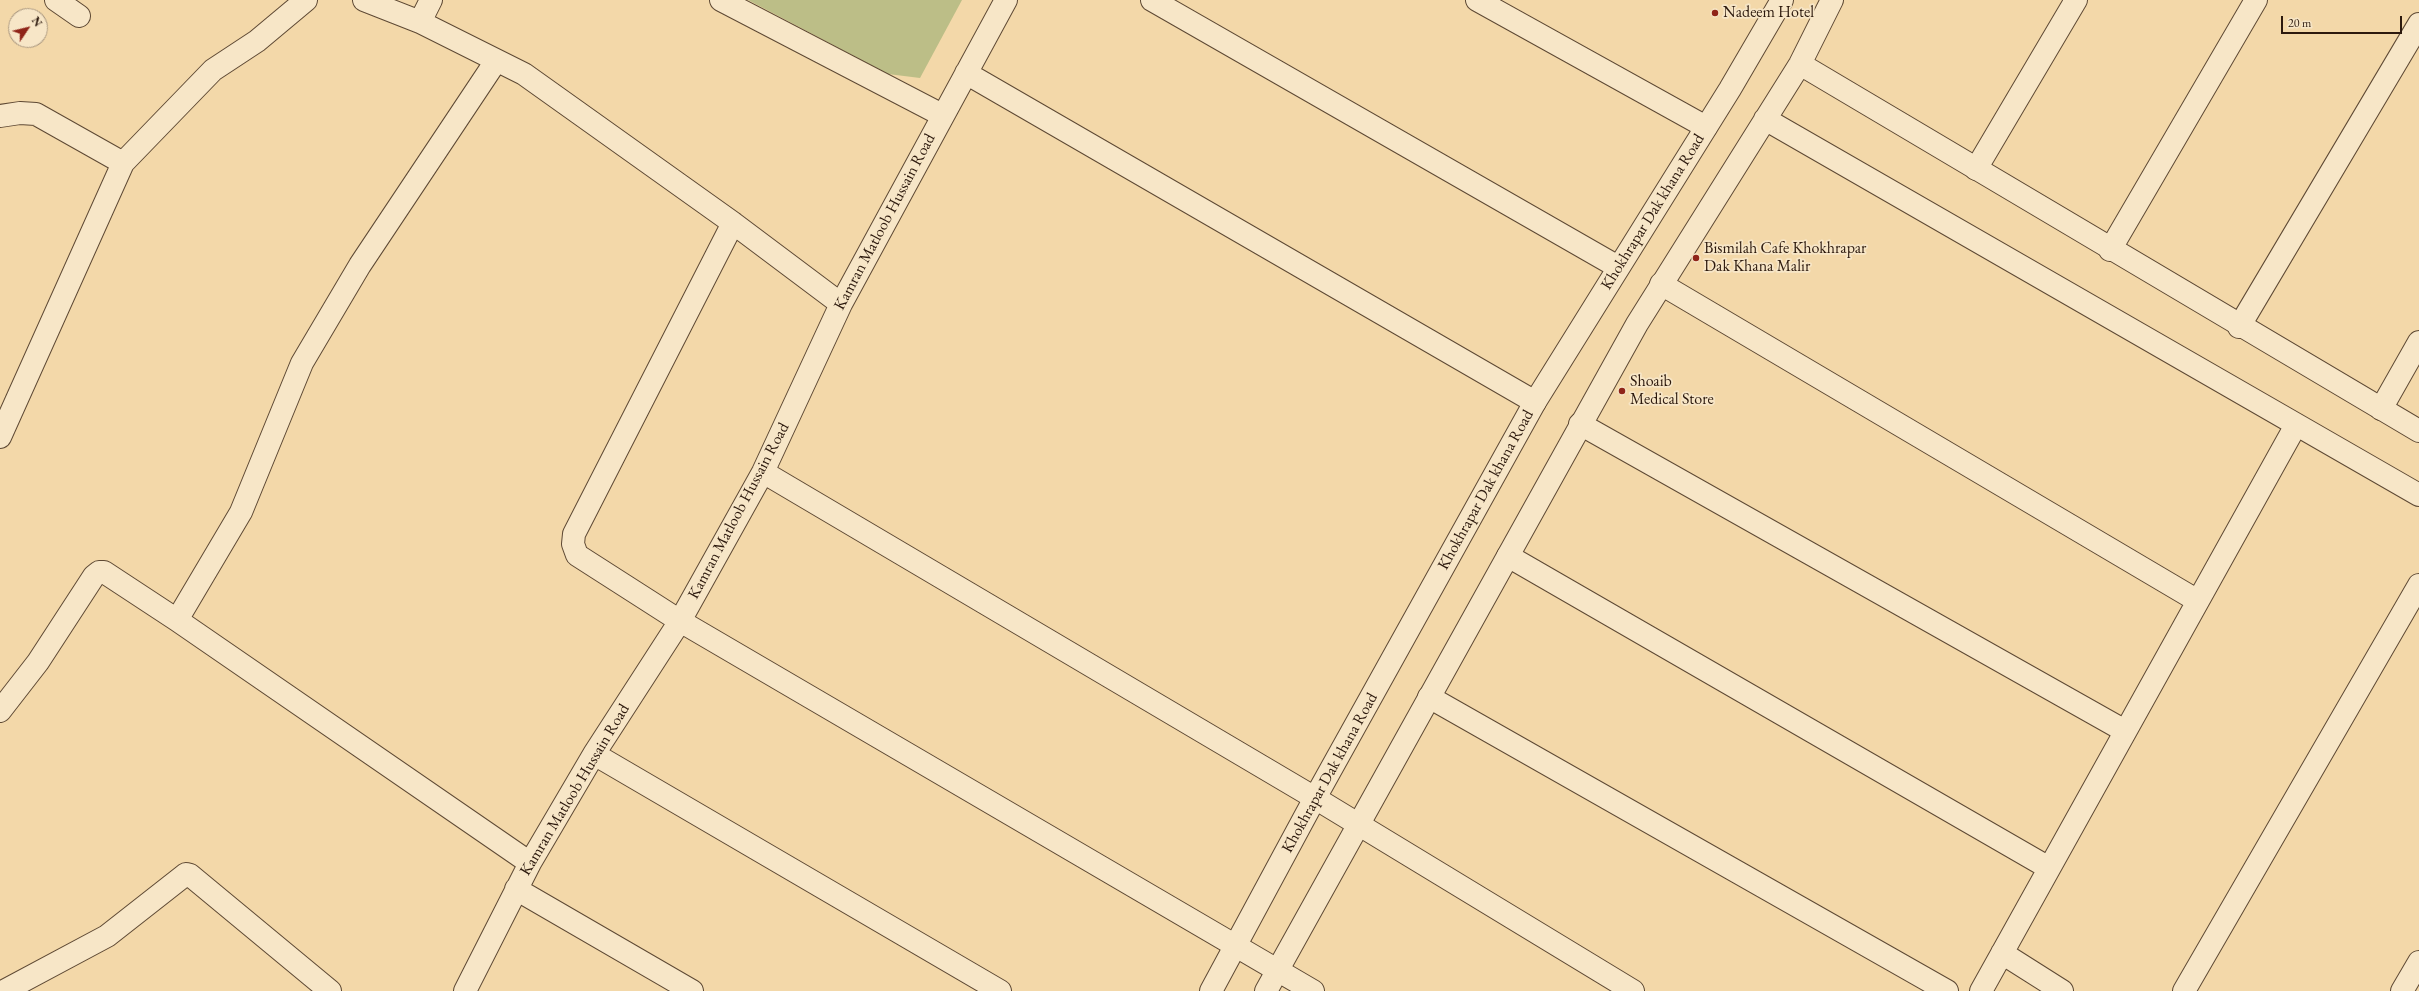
<!DOCTYPE html>
<style>
body{margin:0}
#map{position:relative;width:2419px;height:991px;overflow:hidden;background:#f3d8a9;font-family:"EB Garamond",serif}
canvas{display:block}
.north{position:absolute;left:8px;top:8px;width:40px;height:40px;box-sizing:border-box;background:#f7e6c7;border:1px solid #a6947d;border-radius:50%;rotate:55deg;font-size:11px;font-weight:700;line-height:16px;text-align:center;color:#2c190d}
.north::after{content:'';display:block;margin:auto;width:14px;height:18px;background:#8f2418;clip-path:polygon(50% 0,100% 100%,50% 72%,0 100%)}
.scale{position:absolute;left:2281px;top:16px;width:121px;height:18px;box-sizing:border-box;border:2px solid #2c190d;border-top:0;padding-left:5px;font-size:12px;line-height:14px;white-space:nowrap;color:#2c190d;-webkit-text-stroke:3px #f7e6c7;paint-order:stroke}
</style>
<div id="map">
<canvas width="2419" height="991"></canvas>
<div class="north">N</div>
<div class="scale">20 m</div>
</div>
<script>
const g = document.querySelector('canvas').getContext('2d');
g.lineJoin = 'round';
function fill(path, color) { g.fillStyle = color; g.fill(path, 'evenodd'); }
function strokePath(path, color, width, dash) { g.strokeStyle = color; g.lineWidth = width; g.lineCap = dash ? 'butt' : 'round'; g.setLineDash(dash || []); g.stroke(path); }
function label(font, color, halo, rows, align = 'center') {
  g.font = font + ' "EB Garamond",serif'; g.lineWidth = 3.5; g.setLineDash([]); g.textBaseline = 'middle'; g.strokeStyle = halo; g.fillStyle = color; for (const [text, x, y, turn = 0] of rows) {
    g.save(); g.translate(x, y); g.rotate((+turn || 0) * Math.PI / 180); g.textAlign = isNaN(turn) ? turn : align; if (halo) g.strokeText(text, 0, 0); g.fillText(text, 0, 0); g.restore();
  }
}
fill(new Path2D(`
 M 748,0 L 962,0 L 920,78 L 888,74 Z`), '#bcbe87');
const minor = new Path2D(`
 M 56,0 L 79,16
 M 364,0 L 420,22 L 524,74 L 733,223 L 841,304
 M 721,0 L 942,115
 M 1152,0 L 1618,267
 M 1477,0 L 1706,127
 M 420,22 L 431,0
 M 966,73 L 1535,402
 M 0,116 L 20,113 L 36,114 L 123,163
 M 1976,169 L 2076,0
 M 733,223 L 574,534 L 573,544 L 577,555 L 680,621 L 1313,991
 M 2110,250 L 2256,0
 M 1661,284 L 2198,601
 M 2239,327 L 2419,24
 M 2381,409 L 2419,342
 M 1580,424 L 2125,731
 M 0,437 L 123,163 L 213,70 L 257,41 L 306,0
 M 763,472 L 1315,798 L 1633,991
 M 1508,556 L 2049,868
 M 177,620 L 241,512 L 302,363 L 360,265 L 496,61
 M 1429,697 L 1947,991
 M 0,711 L 38,662 L 94,576 L 99,572 L 104,572 L 177,620 L 530,863
 M 594,754 L 1000,991
 M 516,889 L 692,991
 M 2002,953 L 2062,991
 M 4,991 L 107,936 L 186,874 L 190,875 L 330,991
 M 465,991 L 530,863 L 594,754 L 680,621 L 763,472 L 841,304 L 1006,0
 M 1981,991 L 2296,425
 M 2184,991 L 2419,585
 M 2402,991 L 2419,962`);
const tertiary = new Path2D(`
 M 1800,64 L 2419,431
 M 1765,119 L 2419,495
 M 1211,991 L 1315,798 L 1535,402 L 1730,89 L 1782,0
 M 1266,991 L 1637,324 L 1800,64 L 1832,0`);
strokePath(minor, '#5e4934', 24);
strokePath(tertiary, '#5e4934', 24);
strokePath(minor, '#f7e6c7', 22);
strokePath(tertiary, '#f7e6c7', 22);
for (const [x, y, r, color] of [
 [1715,13,4,"#8f2418"],
 [1696,258,4,"#8f2418"],
 [1622,391,4,"#8f2418"]
]) { const dot = new Path2D(); dot.arc(x, y, r, 0, 2 * Math.PI); g.fillStyle = color; g.fill(dot); strokePath(dot, '#f7e6c7', 1.5); }
label('16px', '#2c190d', '#f7e6c7', [
 ["Nadeem Hotel",1723,13],
 ["Bismilah Cafe Khokhrapar",1704,249],
 ["Dak Khana Malir",1704,267],
 ["Shoaib",1630,382],
 ["Medical Store",1630,400]
], 'left');
label('16px', '#2c190d', '#f7e6c7', [
 ["Khokhrapar Dak khana Road",1653,212,-58],
 ["Kamran Matloob Hussain Road",885,222,-62],
 ["Khokhrapar Dak khana Road",1486,490,-61],
 ["Kamran Matloob Hussain Road",739,511,-62],
 ["Khokhrapar Dak khana Road",1330,773,-61],
 ["Kamran Matloob Hussain Road",575,790,-59]
]);
</script>
